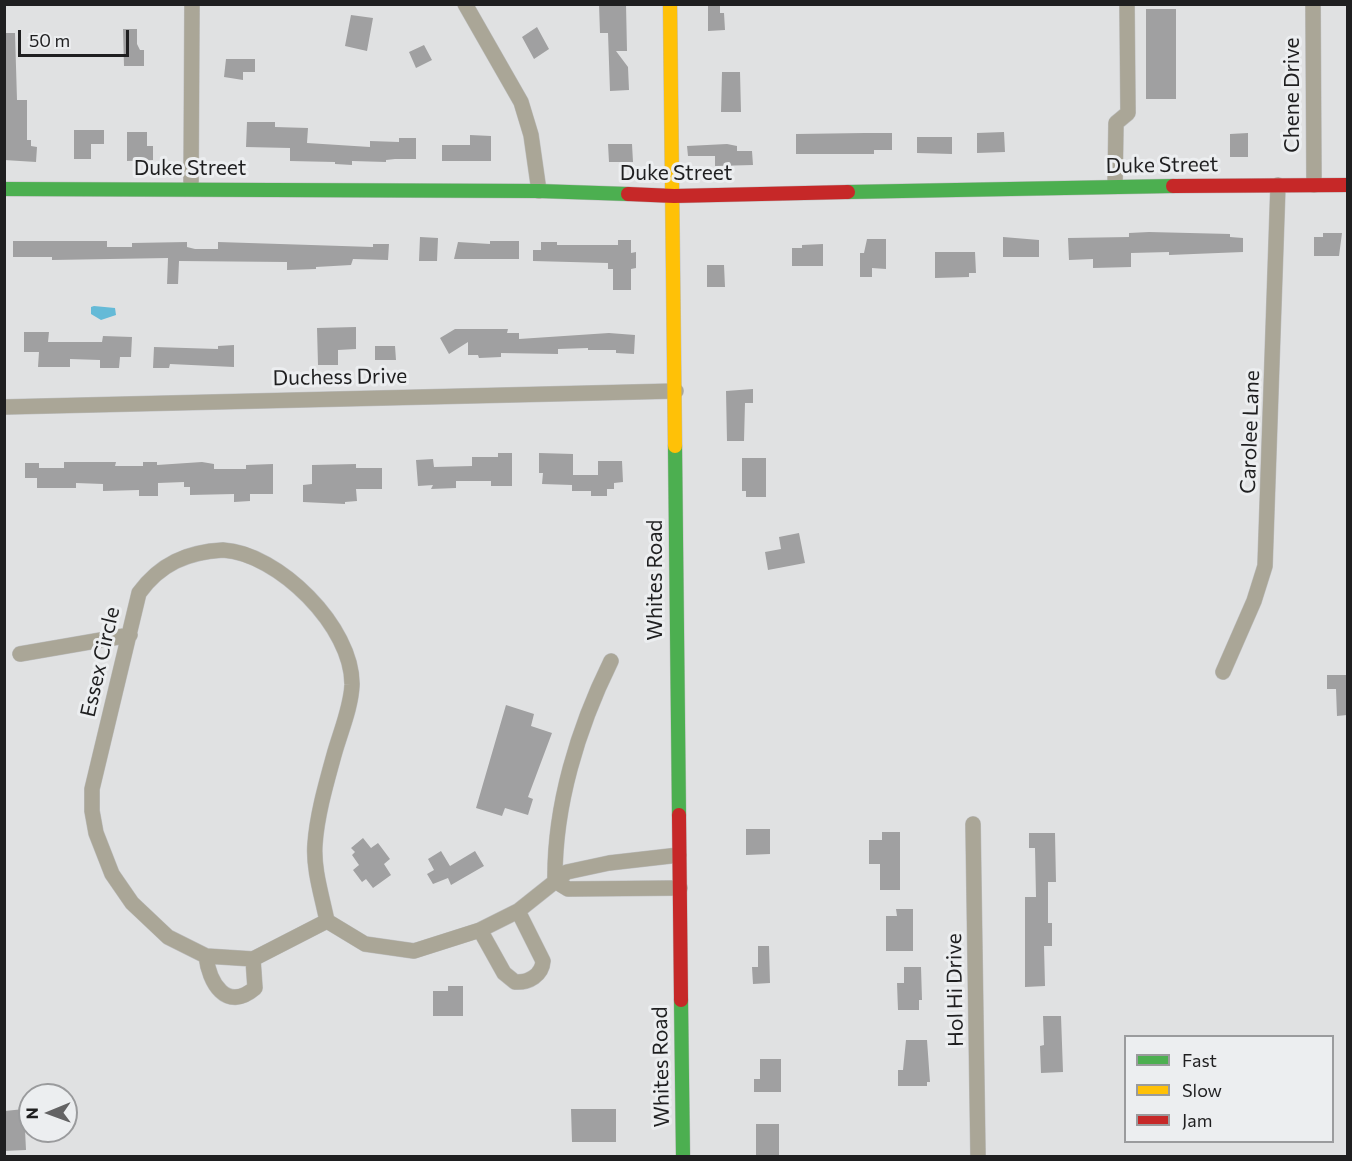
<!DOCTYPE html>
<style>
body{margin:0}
#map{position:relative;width:1352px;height:1161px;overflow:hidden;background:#e0e1e2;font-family:Commissioner,sans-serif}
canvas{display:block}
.frame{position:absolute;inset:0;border:6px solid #1f1f20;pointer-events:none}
.legend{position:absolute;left:1124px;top:1035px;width:210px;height:108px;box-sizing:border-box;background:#eceef0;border:2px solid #9a9b9d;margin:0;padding:8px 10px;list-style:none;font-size:18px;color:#1f1f20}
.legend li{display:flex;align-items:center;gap:12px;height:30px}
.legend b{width:30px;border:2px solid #9a9b9d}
.north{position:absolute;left:18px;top:1083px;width:60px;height:60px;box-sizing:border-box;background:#eceef0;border:2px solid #9a9b9d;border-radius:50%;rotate:269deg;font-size:16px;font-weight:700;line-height:24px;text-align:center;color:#1f1f20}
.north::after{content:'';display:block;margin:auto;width:21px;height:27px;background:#636364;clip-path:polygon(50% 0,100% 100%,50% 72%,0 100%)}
.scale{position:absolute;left:18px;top:30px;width:111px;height:27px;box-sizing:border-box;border:3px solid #1f1f20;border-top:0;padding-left:8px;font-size:18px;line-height:21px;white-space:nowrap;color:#1f1f20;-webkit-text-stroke:4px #eceef0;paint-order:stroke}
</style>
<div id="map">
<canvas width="1352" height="1161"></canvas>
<div class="frame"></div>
<ul class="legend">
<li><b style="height:8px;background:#4caf50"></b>Fast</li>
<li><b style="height:8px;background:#ffc107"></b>Slow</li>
<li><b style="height:8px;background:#c62828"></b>Jam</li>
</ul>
<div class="north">N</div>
<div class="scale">50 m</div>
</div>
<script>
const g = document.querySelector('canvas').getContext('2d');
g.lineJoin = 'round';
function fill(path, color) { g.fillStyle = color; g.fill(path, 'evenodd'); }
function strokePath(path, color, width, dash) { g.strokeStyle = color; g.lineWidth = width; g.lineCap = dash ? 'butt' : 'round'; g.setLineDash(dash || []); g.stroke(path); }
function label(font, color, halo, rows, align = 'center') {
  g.font = font + ' Commissioner,sans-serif'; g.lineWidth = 6; g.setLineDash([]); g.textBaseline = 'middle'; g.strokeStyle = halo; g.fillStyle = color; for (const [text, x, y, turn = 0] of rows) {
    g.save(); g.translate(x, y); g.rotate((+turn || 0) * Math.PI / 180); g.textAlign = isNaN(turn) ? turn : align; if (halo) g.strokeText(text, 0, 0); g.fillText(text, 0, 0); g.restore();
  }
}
fill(new Path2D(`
 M 94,306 L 115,308 L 116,315 L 101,320 L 91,314 L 91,307 Z`), '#65bad7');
fill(new Path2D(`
 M 599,4 L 626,4 L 627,51 L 616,51 L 628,67 L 629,90 L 610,91 L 608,33 L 600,33 Z
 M 708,4 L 720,4 L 720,13 L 724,13 L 725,30 L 708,31 Z
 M 1146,9 L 1176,9 L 1176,99 L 1146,99 Z
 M 351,15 L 373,18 L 367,51 L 345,46 Z
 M 537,27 L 549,49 L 534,59 L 522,37 Z
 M 123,29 L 137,29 L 137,44 L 140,50 L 144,50 L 144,66 L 124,66 Z
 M 4,33 L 15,33 L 17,100 L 27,100 L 27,140 L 31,140 L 31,146 L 37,147 L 36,162 L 4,160 Z
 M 424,45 L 432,60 L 416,68 L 409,52 Z
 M 226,59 L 255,59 L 255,72 L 243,72 L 243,80 L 224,77 Z
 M 722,72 L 740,72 L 741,112 L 721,112 Z
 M 247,122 L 275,122 L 275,127 L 308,128 L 307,143 L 370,147 L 370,141 L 399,142 L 399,138 L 416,138 L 416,159 L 395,159 L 386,160 L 386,162 L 352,161 L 352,165 L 335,164 L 335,162 L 290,161 L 290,148 L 246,147 Z
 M 74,130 L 104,130 L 104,144 L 91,144 L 91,159 L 74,159 Z
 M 127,132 L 147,132 L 147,146 L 153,146 L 153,160 L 127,161 Z
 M 1004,132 L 1005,152 L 977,153 L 977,133 Z
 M 865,133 L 892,133 L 892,150 L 874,150 L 874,154 L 796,154 L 796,134 Z
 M 1248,133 L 1248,157 L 1230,157 L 1230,134 Z
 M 470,135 L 491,136 L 491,161 L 442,161 L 442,145 L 470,145 Z
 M 917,137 L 952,137 L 952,154 L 917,153 Z
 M 608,144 L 632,144 L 633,162 L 609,162 Z
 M 727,144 L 737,146 L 737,151 L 752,151 L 753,165 L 715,166 L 715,156 L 688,156 L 687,146 Z
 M 1149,232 L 1230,234 L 1230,237 L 1243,238 L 1243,252 L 1169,255 L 1169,252 L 1131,253 L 1131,267 L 1093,268 L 1093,259 L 1069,260 L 1068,238 L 1129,237 L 1129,233 Z
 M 1323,233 L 1342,233 L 1339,256 L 1314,256 L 1314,237 L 1323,237 Z
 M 420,237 L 438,238 L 437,261 L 419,261 Z
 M 1003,237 L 1039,240 L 1039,257 L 1003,257 Z
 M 867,239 L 886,239 L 886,269 L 872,268 L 872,277 L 860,277 L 860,253 L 864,253 Z
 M 618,240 L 631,240 L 631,253 L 636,252 L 636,268 L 631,269 L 631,290 L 613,290 L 613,269 L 608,269 L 608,263 L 533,261 L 533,250 L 541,250 L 541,242 L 557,242 L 557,245 L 618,245 Z
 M 13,241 L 107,241 L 107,247 L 132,247 L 132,243 L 187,242 L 187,247 L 195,249 L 218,249 L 218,242 L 373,247 L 373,244 L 389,244 L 388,260 L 353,259 L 351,265 L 316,267 L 316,269 L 287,270 L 287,262 L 179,261 L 178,284 L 167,284 L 168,258 L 52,260 L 52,257 L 13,257 Z
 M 490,241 L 519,241 L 519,259 L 454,259 L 458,242 L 490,244 Z
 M 823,244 L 823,266 L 792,266 L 792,248 L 802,248 L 802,245 Z
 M 935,252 L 975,252 L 976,273 L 969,273 L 969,277 L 935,278 Z
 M 707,265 L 724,265 L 725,287 L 707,287 Z
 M 356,327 L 356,349 L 338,350 L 338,365 L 318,365 L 317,328 Z
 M 455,329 L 508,329 L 507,333 L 519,333 L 519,339 L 609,333 L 635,335 L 634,354 L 616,353 L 616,350 L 588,350 L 588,348 L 558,349 L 558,354 L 501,353 L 501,357 L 479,358 L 478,355 L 468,355 L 468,342 L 449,354 L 440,338 Z
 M 24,332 L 49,332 L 48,342 L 102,342 L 103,336 L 132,337 L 131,357 L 120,357 L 119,368 L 100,368 L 100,360 L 70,359 L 70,367 L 38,367 L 39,352 L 24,352 Z
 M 234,345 L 234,367 L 170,364 L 169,368 L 153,368 L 154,347 L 218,349 L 218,346 Z
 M 375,346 L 395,346 L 396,360 L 375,360 Z
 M 753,389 L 753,403 L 745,403 L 744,441 L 727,441 L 726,391 Z
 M 498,453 L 512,453 L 512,486 L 491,486 L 491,481 L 456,481 L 456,488 L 431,489 L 433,485 L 418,486 L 416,460 L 433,459 L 434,467 L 472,466 L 472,457 L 498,457 Z
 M 539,453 L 573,454 L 573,475 L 598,475 L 598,461 L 622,461 L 623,482 L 614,483 L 614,489 L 607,489 L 607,496 L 591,496 L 591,491 L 572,491 L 572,485 L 542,484 L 543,473 L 539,473 Z
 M 742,458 L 766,458 L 766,497 L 746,497 L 746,491 L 742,491 Z
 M 64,462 L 116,462 L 115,466 L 143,466 L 143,462 L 157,462 L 157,465 L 202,462 L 214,464 L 214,469 L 246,469 L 246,465 L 273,464 L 273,494 L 250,494 L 250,501 L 234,502 L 234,494 L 190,495 L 190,487 L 184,487 L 184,482 L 158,483 L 158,496 L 139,496 L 139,490 L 103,491 L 103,484 L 76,483 L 76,488 L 37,488 L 37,478 L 25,478 L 25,463 L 39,463 L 39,468 L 64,468 Z
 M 356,464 L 356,468 L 382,468 L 382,489 L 356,489 L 357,501 L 345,502 L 345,504 L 303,502 L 303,485 L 312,484 L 312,465 Z
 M 799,533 L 805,563 L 768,570 L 765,552 L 781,549 L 779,537 Z
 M 1327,675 L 1347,675 L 1347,715 L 1337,716 L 1336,689 L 1327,689 Z
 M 506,705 L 534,714 L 531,726 L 552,733 L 528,797 L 533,799 L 528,815 L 505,808 L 502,816 L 476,808 Z
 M 746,829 L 770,829 L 770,854 L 746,855 Z
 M 882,832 L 900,832 L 900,890 L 880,890 L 880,864 L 869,864 L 869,840 L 882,840 Z
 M 1029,833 L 1055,833 L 1056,882 L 1048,882 L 1048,923 L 1052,923 L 1052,946 L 1044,946 L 1045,986 L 1025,987 L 1025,897 L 1036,897 L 1035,848 L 1029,848 Z
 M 363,838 L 371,848 L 378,843 L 390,859 L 384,864 L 391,875 L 373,888 L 366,879 L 362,882 L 353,870 L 359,865 L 352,855 L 355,852 L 351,848 Z
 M 441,851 L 450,866 L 475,851 L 484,866 L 451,885 L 448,878 L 433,884 L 427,874 L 434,870 L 428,859 Z
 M 896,909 L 913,909 L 913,951 L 886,951 L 886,916 L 897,916 Z
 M 758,946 L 769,946 L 770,983 L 753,984 L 752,967 L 758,967 Z
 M 904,967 L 921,967 L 922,1000 L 919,1000 L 919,1010 L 898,1010 L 897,983 L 904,983 Z
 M 448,986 L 463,986 L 463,1016 L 433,1016 L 433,991 L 448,991 Z
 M 1043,1016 L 1061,1016 L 1063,1072 L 1041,1073 L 1040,1046 L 1044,1045 Z
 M 906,1040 L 927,1040 L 930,1082 L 927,1082 L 927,1086 L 898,1086 L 898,1070 L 903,1070 Z
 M 760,1059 L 781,1059 L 781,1092 L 754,1092 L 754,1079 L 760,1079 Z
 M 24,1109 L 26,1150 L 4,1151 L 5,1111 Z
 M 571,1109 L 616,1109 L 616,1142 L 572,1142 Z
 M 756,1124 L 779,1124 L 779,1155 L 756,1155 Z`), '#a0a0a1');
const street = new Path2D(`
 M 465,4 L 521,102 L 531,135 L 539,191
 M 1313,4 L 1314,185
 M 1115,186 L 1116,123 L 1128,113 L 1127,4
 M 191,188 L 192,4
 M 4,407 L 676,391
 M 223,550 C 278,553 353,627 352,685 C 351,708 340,733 334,755 C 326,784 317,815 315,844 C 313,869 322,896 327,921 L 253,959 L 206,956 L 168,937 L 132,903 L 112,874 L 96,833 L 92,811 L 92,789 L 139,593 C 160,564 187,552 223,550 Z
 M 20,654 L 130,635
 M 1223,672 L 1254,601 L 1265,566 L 1278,185
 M 973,824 L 978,1156
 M 555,881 C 554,806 578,728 611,661
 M 555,881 L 568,889 L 680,888
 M 327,921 L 365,944 L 414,951 L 480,930 L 518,911 L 567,872 L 609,863 L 679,855
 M 480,930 L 504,973 L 515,982 C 529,983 542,975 543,961 L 518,911
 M 206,956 C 209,982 226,1013 255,988 L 253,959`);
const fast = new Path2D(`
 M 4,189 L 539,191 L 628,194
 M 848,192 L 1173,186
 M 675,446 L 679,815
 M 681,1000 L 683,1156`);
const slow = new Path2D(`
 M 670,4 L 675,446`);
const jam = new Path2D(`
 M 1173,186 L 1348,185
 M 628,194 L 674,196 L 848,192
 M 679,815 L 681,1000`);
strokePath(street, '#bdbebf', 16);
strokePath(fast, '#bdbebf', 15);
strokePath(slow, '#bdbebf', 15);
strokePath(jam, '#bdbebf', 15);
strokePath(street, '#aaa697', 15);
strokePath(fast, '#4caf50', 14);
strokePath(slow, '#ffc107', 14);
strokePath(jam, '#c62828', 14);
label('21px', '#1f1f20', '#eceef0', [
 ["Chene Drive",1292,95,-90],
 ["Duke Street",1162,165,-1],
 ["Duke Street",190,168],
 ["Duke Street",676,173],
 ["Duchess Drive",340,377,-1],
 ["Carolee Lane",1250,432,-88],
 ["Whites Road",655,580,-90],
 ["Essex Circle",100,662,-77],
 ["Hol Hi Drive",955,990,-91],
 ["Whites Road",661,1067,-91]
]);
</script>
